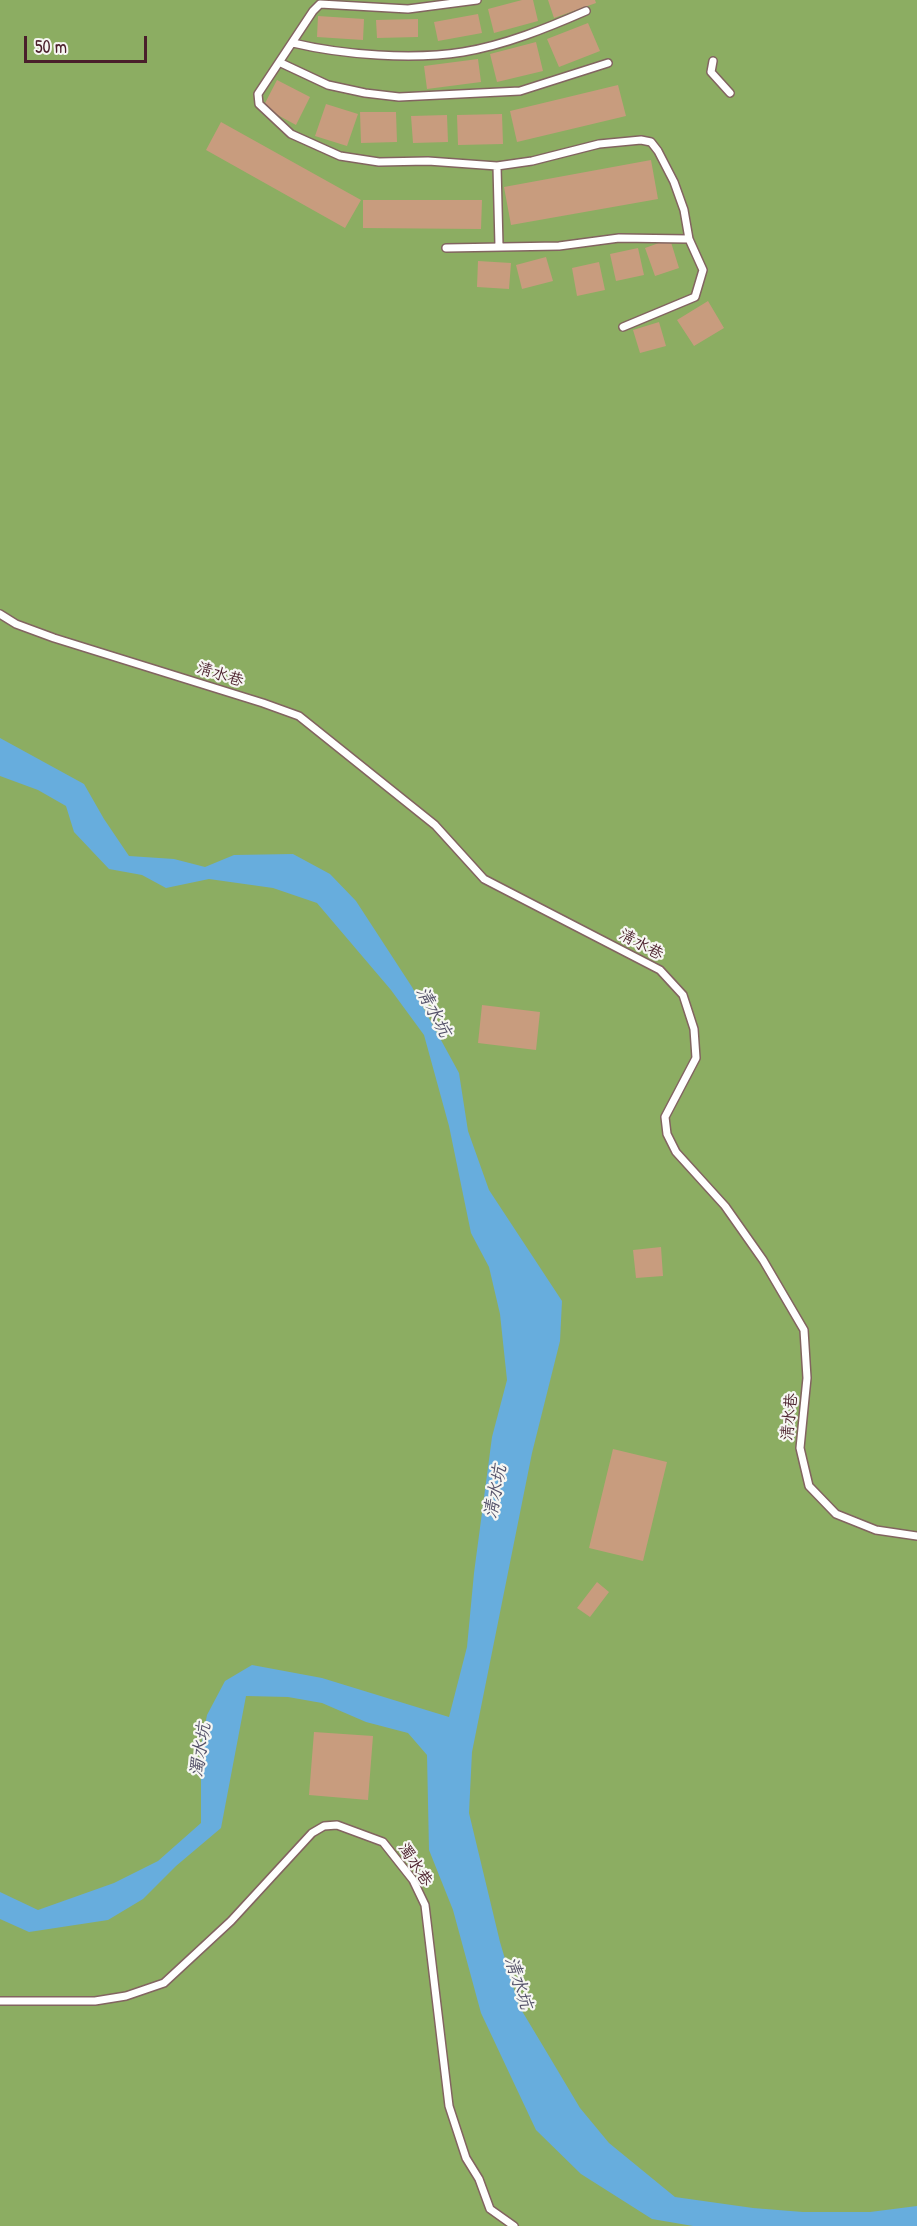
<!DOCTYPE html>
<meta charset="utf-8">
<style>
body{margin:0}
#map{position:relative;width:917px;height:2226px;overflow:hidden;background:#e9e3c3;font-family:"Patrick Hand",sans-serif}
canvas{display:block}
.scale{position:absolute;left:24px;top:36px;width:123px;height:27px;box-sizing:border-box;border:3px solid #4a1f2b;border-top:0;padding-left:8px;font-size:18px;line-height:21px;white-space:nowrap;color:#4a1f2b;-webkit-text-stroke:4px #f6f6f2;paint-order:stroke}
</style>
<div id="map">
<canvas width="917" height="2226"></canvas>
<div class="scale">50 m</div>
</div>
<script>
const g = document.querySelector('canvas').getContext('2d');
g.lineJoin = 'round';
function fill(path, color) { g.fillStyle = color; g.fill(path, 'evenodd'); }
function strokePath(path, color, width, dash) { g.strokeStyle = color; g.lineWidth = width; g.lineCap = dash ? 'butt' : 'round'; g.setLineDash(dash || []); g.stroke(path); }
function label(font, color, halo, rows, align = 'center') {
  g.font = font + ' "Patrick Hand","LXGW WenKai TC",sans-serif'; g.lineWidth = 4.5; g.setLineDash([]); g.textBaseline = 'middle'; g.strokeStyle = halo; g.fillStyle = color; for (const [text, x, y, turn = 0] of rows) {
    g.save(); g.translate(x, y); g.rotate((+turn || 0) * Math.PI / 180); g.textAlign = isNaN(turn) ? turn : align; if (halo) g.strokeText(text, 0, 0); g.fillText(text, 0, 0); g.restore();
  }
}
fill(new Path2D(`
 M 0,0 L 917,0 L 917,2226 L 0,2226 Z`), '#8cad62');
fill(new Path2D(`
 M 0,738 L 84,784 L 104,819 L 129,856 L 174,859 L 205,867 L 234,855 L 293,854 L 330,874 L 356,901 L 412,987 L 459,1073 L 468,1131 L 489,1190 L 562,1301 L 560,1341 L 532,1453 L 472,1752 L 469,1813 L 500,1942 L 519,2006 L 549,2056 L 580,2108 L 609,2143 L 675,2197 L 753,2208 L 803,2212 L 870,2212 L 917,2206 L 917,2226 L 693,2226 L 652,2219 L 581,2174 L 536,2130 L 481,2013 L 453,1910 L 429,1850 L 427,1755 L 408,1733 L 366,1722 L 322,1703 L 288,1697 L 246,1696 L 221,1828 L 176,1866 L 143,1899 L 108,1920 L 29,1932 L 0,1919 L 0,1892 L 38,1910 L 114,1883 L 158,1861 L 201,1823 L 201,1746 L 207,1715 L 225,1681 L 252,1665 L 322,1678 L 449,1717 L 467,1647 L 474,1573 L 492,1437 L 507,1380 L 500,1314 L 489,1267 L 471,1233 L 449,1126 L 424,1035 L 391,990 L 317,903 L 273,888 L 209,879 L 166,888 L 142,875 L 109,869 L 74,832 L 66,806 L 38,790 L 0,776 Z`), '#67addd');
fill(new Path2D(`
 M 522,0 L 533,0 L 538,21 L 494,33 L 488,9 Z
 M 548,0 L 595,0 L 596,3 L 554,18 Z
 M 478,14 L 482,33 L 438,41 L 434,22 Z
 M 318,16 L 364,19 L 363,40 L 317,37 Z
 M 418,19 L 418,37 L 377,38 L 376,20 Z
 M 588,23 L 600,51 L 559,67 L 547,39 Z
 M 536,42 L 543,71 L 497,82 L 490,54 Z
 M 478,59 L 481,82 L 427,89 L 424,66 Z
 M 277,80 L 310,97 L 296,125 L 263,107 Z
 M 618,85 L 626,116 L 517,142 L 510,111 Z
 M 326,104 L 358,114 L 347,146 L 315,136 Z
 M 360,112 L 396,112 L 397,142 L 361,143 Z
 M 502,114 L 503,144 L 458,145 L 457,115 Z
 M 447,115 L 448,142 L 413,143 L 411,116 Z
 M 221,122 L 361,200 L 345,228 L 206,150 Z
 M 651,160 L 658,199 L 511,225 L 504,187 Z
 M 363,200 L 482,200 L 481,229 L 363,228 Z
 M 670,239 L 679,268 L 655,276 L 645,248 Z
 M 638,248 L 644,275 L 616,281 L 610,254 Z
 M 546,257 L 553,281 L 522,289 L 516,265 Z
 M 478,261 L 511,263 L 509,289 L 477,287 Z
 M 599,262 L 605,290 L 577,296 L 572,268 Z
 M 708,301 L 724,328 L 694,346 L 677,320 Z
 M 659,322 L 666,346 L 640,353 L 633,330 Z
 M 482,1005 L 540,1012 L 536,1050 L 478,1043 Z
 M 661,1247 L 663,1276 L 636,1278 L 633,1250 Z
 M 613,1449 L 667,1462 L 643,1561 L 589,1548 Z
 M 597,1582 L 609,1592 L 590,1617 L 577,1608 Z
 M 314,1732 L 373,1736 L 368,1800 L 309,1795 Z`), '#c89c7e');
const service = new Path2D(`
 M 477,0 L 408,9 L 320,4 L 313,11 L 258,94 L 259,104 L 291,134 L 340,156 L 379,162 L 428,161 L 497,166 L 532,161 L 599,144 L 641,140 L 651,142 L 658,151 L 674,182 L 684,210 L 689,239 L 703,270 L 695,297 L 623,327
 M 293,43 C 343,55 413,60 463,52 C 505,45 547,28 586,11
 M 713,61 L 711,72 L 730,93
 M 281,63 L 328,85 L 365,93 L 399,97 L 520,91 L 608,63
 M 497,166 L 499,246
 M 446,248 L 559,246 L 619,238 L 689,239
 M 0,614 L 16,624 L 54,638 L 263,703 L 299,716 L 435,825 L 484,879 L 660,970 L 683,995 L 694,1029 L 696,1058 L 665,1117 L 667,1134 L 676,1152 L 725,1206 L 763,1260 L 804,1330 L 807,1378 L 800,1448 L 809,1486 L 836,1514 L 876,1530 L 917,1536
 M 0,2001 L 95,2001 L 126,1996 L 164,1983 L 231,1921 L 312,1833 L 324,1826 L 337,1825 L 383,1842 L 413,1880 L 425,1905 L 449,2106 L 466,2158 L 479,2179 L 490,2209 L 514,2226`);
strokePath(service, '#826460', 10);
strokePath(service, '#fff', 7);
label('16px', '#4a1f2b', '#f6f6f2', [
 ["清水巷",220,675,17],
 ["清水巷",641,945,28],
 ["清水巷",790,1417,-84],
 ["濁水巷",415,1865,57]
]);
label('italic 18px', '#545169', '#f6f6f2', [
 ["清水坑",433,1012,62],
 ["清水坑",496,1492,-79],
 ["濁水坑",201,1750,-81],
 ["清水坑",518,1983,72]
]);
</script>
